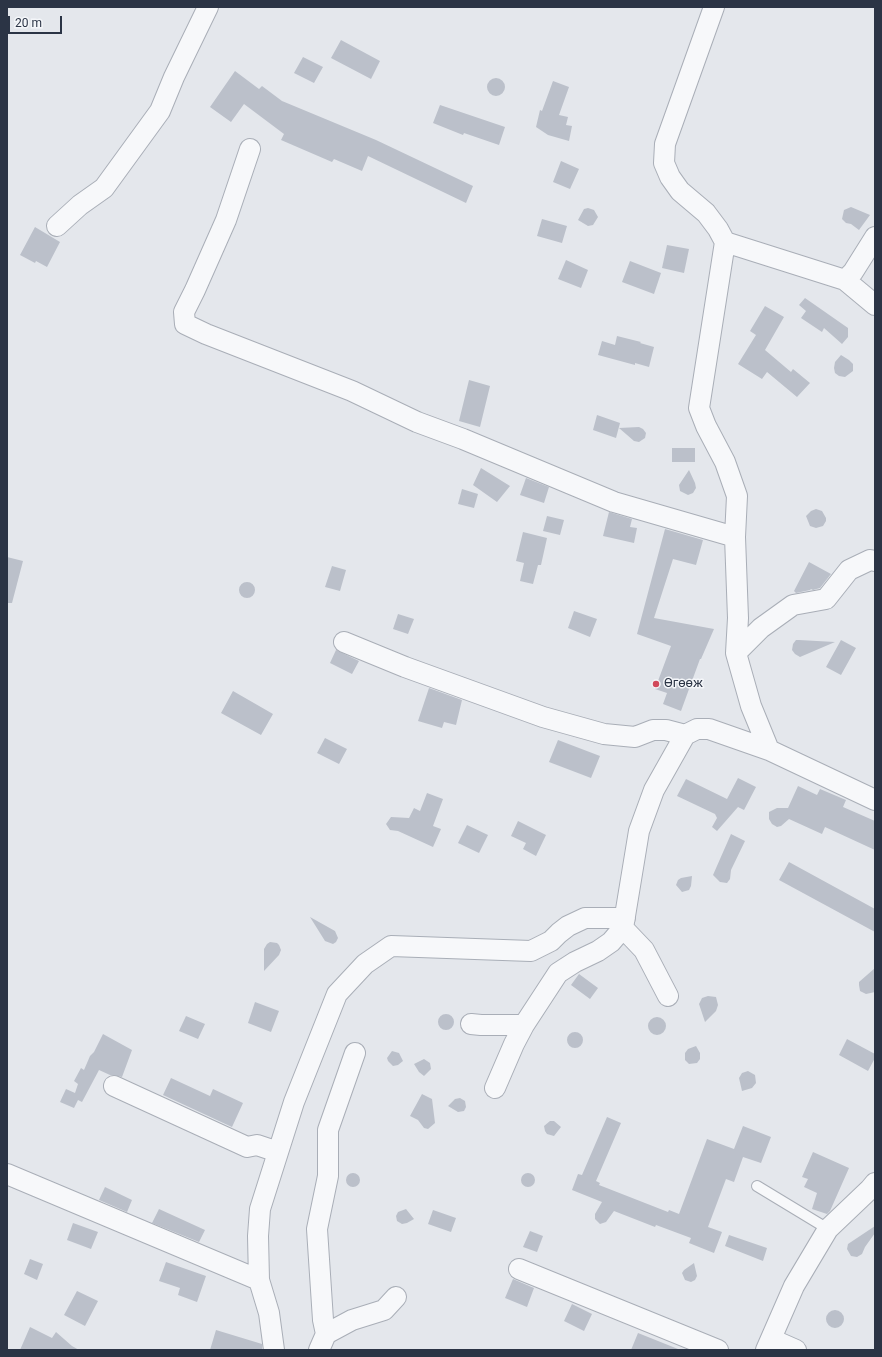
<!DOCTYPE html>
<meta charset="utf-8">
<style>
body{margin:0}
#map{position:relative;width:882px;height:1357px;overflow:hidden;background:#e4e7ec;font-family:Roboto,sans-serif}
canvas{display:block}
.frame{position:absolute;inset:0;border:8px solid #2b3445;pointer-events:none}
.scale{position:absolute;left:8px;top:16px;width:54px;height:18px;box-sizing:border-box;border:2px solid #2b3445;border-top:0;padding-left:5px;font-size:12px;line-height:14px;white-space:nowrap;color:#2b3445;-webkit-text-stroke:3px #f4f6f9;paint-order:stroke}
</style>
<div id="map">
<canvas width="882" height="1357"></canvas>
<div class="frame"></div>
<div class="scale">20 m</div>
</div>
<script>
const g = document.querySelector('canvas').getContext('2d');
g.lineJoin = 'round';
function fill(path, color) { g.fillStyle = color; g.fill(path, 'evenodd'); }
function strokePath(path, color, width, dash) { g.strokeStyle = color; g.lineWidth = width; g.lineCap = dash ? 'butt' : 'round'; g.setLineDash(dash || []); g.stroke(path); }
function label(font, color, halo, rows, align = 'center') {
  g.font = font + ' Roboto,sans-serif'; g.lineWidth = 3; g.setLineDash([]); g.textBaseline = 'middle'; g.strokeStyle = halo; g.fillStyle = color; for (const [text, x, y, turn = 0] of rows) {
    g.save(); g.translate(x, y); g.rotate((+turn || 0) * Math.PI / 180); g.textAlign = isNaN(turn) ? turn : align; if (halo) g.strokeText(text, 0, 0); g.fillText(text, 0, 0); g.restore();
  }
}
fill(new Path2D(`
 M 341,40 L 380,61 L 371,79 L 331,58 Z
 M 303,57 L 323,67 L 314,83 L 294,73 Z
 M 235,71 L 259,89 L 262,86 L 282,101 L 376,140 L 473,186 L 466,203 L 368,156 L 362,171 L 334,159 L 332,162 L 281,140 L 284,134 L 244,104 L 231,122 L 210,107 Z
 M487 87a9 9 0 1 1 18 0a9 9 0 1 1-18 0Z
 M 553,81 L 569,87 L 559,115 L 568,117 L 566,125 L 572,126 L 569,141 L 548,135 L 536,127 L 540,110 L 542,111 Z
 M 440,105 L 505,127 L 499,145 L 464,133 L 463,135 L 433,123 Z
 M 561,161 L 579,169 L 570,189 L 553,182 Z
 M 851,207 L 870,215 L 859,230 L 851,224 L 846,223 L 842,219 L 844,210 Z
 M 588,208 L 594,210 L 598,217 L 593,225 L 588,226 L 578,220 L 584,209 Z
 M 542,219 L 567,226 L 562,243 L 537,236 Z
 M 35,227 L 60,242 L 47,267 L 36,261 L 35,263 L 20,255 Z
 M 667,245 L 689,249 L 684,273 L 662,268 Z
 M 566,260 L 588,270 L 581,288 L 558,279 Z
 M 630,261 L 661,273 L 654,294 L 622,282 Z
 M 805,298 L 848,328 L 848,337 L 842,344 L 824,328 L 822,332 L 801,318 L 806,311 L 799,305 Z
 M 765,306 L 784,317 L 765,350 L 791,372 L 793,369 L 810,383 L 797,397 L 767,372 L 762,379 L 738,364 L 756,335 L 750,331 Z
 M 617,336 L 641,342 L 640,343 L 654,347 L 649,367 L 635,363 L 635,365 L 598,355 L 602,341 L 615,345 Z
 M 841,355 L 849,360 L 853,364 L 853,371 L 845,377 L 839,376 L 835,373 L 834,368 L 835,362 Z
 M 469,380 L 490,386 L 480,427 L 459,421 Z
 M 597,415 L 620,423 L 616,438 L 593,430 Z
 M 639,427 L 643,429 L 646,433 L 645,438 L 639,442 L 634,441 L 619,428 Z
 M 672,448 L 695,448 L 695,462 L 672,462 Z
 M 481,468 L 510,486 L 497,502 L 473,485 Z
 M 689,470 L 695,483 L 696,488 L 693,493 L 688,495 L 680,491 L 679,485 Z
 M 526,478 L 549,487 L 544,503 L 520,495 Z
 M 462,489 L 478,494 L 474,508 L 458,504 Z
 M 816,509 L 822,511 L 826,518 L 826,521 L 823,526 L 816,528 L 810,526 L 806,516 L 811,511 Z
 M 609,512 L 632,519 L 630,527 L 637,528 L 634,543 L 603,536 Z
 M 547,516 L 564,520 L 560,535 L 543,531 Z
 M 665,529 L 703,540 L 696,565 L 673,559 L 654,618 L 714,629 L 701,659 L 700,659 L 681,711 L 663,704 L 667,693 L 655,689 L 671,646 L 637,634 Z
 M 523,532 L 547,538 L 541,565 L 538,565 L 533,584 L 520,581 L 524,563 L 516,561 Z
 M 7,557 L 23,561 L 12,603 L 7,603 Z
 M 809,562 L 831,574 L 820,588 L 813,590 L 811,589 L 810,590 L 796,593 L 794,591 Z
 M 332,566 L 346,570 L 340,591 L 325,587 Z
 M239 590a8 8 0 1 1 16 0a8 8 0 1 1-16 0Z
 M 574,611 L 597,619 L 590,637 L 568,628 Z
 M 398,614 L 414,619 L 408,634 L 393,629 Z
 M 796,640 L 799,640 L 835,642 L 800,657 L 795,654 L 792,650 L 793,644 Z
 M 841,640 L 856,648 L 841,675 L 826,667 Z
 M 336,650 L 359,661 L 352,674 L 330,663 Z
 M 429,688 L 462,700 L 456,725 L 444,722 L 442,728 L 418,721 Z
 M 233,691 L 273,714 L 261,735 L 221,713 Z
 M 325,738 L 347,749 L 339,764 L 317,753 Z
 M 558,740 L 600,756 L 591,778 L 549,762 Z
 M 738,778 L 756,787 L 744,810 L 738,807 L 717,831 L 712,827 L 717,818 L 715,814 L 677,796 L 686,779 L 727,799 Z
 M 798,786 L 817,795 L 820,789 L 846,800 L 843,807 L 875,821 L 875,850 L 825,827 L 822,834 L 789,819 L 781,826 L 777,827 L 772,824 L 769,819 L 769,812 L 777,808 L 788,808 Z
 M 427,793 L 443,799 L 433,826 L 441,829 L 433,847 L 398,831 L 390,830 L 386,824 L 391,817 L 409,818 L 414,808 L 420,811 Z
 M 518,821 L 546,835 L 536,856 L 523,849 L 526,843 L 511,836 Z
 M 467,825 L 488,835 L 479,853 L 458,843 Z
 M 731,834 L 745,841 L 731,870 L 730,879 L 727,883 L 720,882 L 713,875 Z
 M 789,862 L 875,909 L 875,932 L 779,880 Z
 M 692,876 L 691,886 L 689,890 L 682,892 L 676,885 L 678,880 L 681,878 Z
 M 310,917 L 335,931 L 338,938 L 336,942 L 333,944 L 325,941 Z
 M 270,942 L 277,943 L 279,945 L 281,950 L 279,955 L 264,971 L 264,949 L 267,944 Z
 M 875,968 L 875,992 L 866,994 L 860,991 L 859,985 L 859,982 Z
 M 579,974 L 598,988 L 590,999 L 571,985 Z
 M 708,996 L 716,997 L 718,1005 L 716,1011 L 705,1022 L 699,1004 L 702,998 Z
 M 255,1002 L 279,1011 L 271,1032 L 248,1023 Z
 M438 1022a8 8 0 1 1 16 0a8 8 0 1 1-16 0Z
 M 186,1016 L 205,1024 L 198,1039 L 179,1031 Z
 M648 1026a9 9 0 1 1 18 0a9 9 0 1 1-18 0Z
 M567 1040a8 8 0 1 1 16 0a8 8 0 1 1-16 0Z
 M 103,1034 L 132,1050 L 122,1077 L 113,1075 L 110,1075 L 99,1070 L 82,1102 L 78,1100 L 74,1108 L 60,1102 L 66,1089 L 75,1093 L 78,1084 L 74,1081 L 81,1068 L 84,1070 L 90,1056 L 94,1052 Z
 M 847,1039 L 875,1054 L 875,1058 L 868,1071 L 839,1055 Z
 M 696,1046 L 700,1053 L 700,1059 L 697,1063 L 689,1064 L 685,1060 L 685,1053 L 688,1049 Z
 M 392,1051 L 399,1053 L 403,1061 L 398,1065 L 393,1066 L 388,1061 L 387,1058 Z
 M 424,1059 L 430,1063 L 431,1069 L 424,1076 L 419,1072 L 414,1064 Z
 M 748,1071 L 755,1075 L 756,1083 L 752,1088 L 742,1091 L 739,1078 L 742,1073 Z
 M 171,1078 L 210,1096 L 213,1089 L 243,1103 L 232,1127 L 163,1095 Z
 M 422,1094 L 432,1099 L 435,1123 L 428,1129 L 424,1128 L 418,1120 L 410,1116 Z
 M 460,1098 L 465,1101 L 466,1107 L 464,1111 L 458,1112 L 448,1106 L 455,1099 Z
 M 607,1117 L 621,1123 L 596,1181 L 600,1183 L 599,1185 L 668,1212 L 669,1210 L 679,1214 L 707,1139 L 734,1149 L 743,1126 L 771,1137 L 761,1163 L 743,1157 L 734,1182 L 726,1179 L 708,1227 L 722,1232 L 714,1253 L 689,1243 L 691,1238 L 656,1225 L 655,1227 L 614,1211 L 606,1222 L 600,1224 L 595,1219 L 595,1214 L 602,1202 L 572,1190 L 578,1174 L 582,1175 Z
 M 550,1121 L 554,1121 L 561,1127 L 554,1136 L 547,1134 L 545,1131 L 544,1126 Z
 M 813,1152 L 849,1168 L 830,1211 L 827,1214 L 812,1209 L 817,1193 L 804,1187 L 808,1179 L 802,1177 Z
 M521 1180a7 7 0 1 1 14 0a7 7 0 1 1-14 0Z
 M346 1180a7 7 0 1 1 14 0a7 7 0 1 1-14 0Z
 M 105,1187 L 132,1200 L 127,1212 L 99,1200 Z
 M 159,1209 L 205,1230 L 199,1242 L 152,1223 Z
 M 406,1209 L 414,1219 L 407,1223 L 402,1224 L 397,1221 L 396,1216 L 398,1212 Z
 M 433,1210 L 456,1218 L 451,1232 L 428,1224 Z
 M 73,1223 L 98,1232 L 91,1249 L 67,1240 Z
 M 875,1226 L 875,1233 L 865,1247 L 862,1254 L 857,1257 L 851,1256 L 847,1249 L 848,1244 Z
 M 530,1231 L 543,1236 L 537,1252 L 523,1247 Z
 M 729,1235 L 767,1248 L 763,1261 L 725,1246 Z
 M 30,1259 L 43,1264 L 37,1280 L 24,1274 Z
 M 166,1262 L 206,1276 L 197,1302 L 178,1295 L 180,1288 L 159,1281 Z
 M 694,1263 L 697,1276 L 695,1280 L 691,1282 L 685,1280 L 682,1273 L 684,1270 Z
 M 513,1279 L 534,1288 L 527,1307 L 505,1298 Z
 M 77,1291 L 98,1301 L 85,1326 L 64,1315 Z
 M 572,1304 L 592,1314 L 584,1331 L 564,1321 Z
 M826 1319a9 9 0 1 1 18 0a9 9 0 1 1-18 0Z
 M 30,1327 L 52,1338 L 56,1332 L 72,1346 L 79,1350 L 20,1350 Z
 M 216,1330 L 262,1344 L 262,1350 L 210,1350 Z
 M 638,1333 L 678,1349 L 678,1350 L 631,1350 Z`), '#bbc0ca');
const service = new Path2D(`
 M 757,1186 L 828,1229`);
const minor = new Path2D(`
 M 250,149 L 226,220 L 195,290 L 184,312 L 185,324 L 206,334 L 352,391 L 417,422 L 463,439 L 614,502 L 735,537
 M 57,226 L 80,205 L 104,188 L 160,111 L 174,77 L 208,7
 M 725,242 L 845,280 L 875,305
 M 845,280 L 853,272 L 875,237
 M 344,642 L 405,667 L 543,717 L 604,734 L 635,737 L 653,730 L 666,730 L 685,735
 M 736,653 L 761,628 L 793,605 L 826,599 L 849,570 L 870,560 L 875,561
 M 769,750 L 875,800
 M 623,928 L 644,950 L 668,996
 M 471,1024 L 481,1025 L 524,1025
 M 114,1086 L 247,1147 L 257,1145 L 278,1152
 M 495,1088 L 514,1044 L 524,1025 L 558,973 L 575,962 L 598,951 L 611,942 L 623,928 L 639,831 L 654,790 L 685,735 L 697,729 L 709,729 L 769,750 L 751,706 L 736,653 L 738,618 L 735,537 L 737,496 L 725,462 L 706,426 L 699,408 L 725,242 L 718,229 L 706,213 L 680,191 L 670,177 L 664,163 L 665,144 L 714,7
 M 7,1174 L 259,1280
 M 519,1269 L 718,1350
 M 326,1334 L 323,1320 L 317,1229 L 328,1176 L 328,1130 L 355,1053
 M 771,1339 L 796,1350
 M 274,1350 L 269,1313 L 259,1280 L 258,1236 L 260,1209 L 294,1102 L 337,994 L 365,964 L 391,946 L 531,951 L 551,941 L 559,933 L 568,926 L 585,918 L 625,918
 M 319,1350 L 326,1334 L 352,1320 L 384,1310 L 396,1297
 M 766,1350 L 794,1286 L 828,1229 L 870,1189 L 875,1183`);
strokePath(service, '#a9aeb7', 12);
strokePath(minor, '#a9aeb7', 22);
strokePath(service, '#f7f8fa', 10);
strokePath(minor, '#f7f8fa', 20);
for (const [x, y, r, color] of [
 [656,684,4,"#d1495b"]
]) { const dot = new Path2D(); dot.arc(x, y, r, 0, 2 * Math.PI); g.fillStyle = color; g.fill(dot); strokePath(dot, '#f4f6f9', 1.5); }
label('13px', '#2b3445', '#f4f6f9', [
 ["Өгөөж",664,684]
], 'left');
</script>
